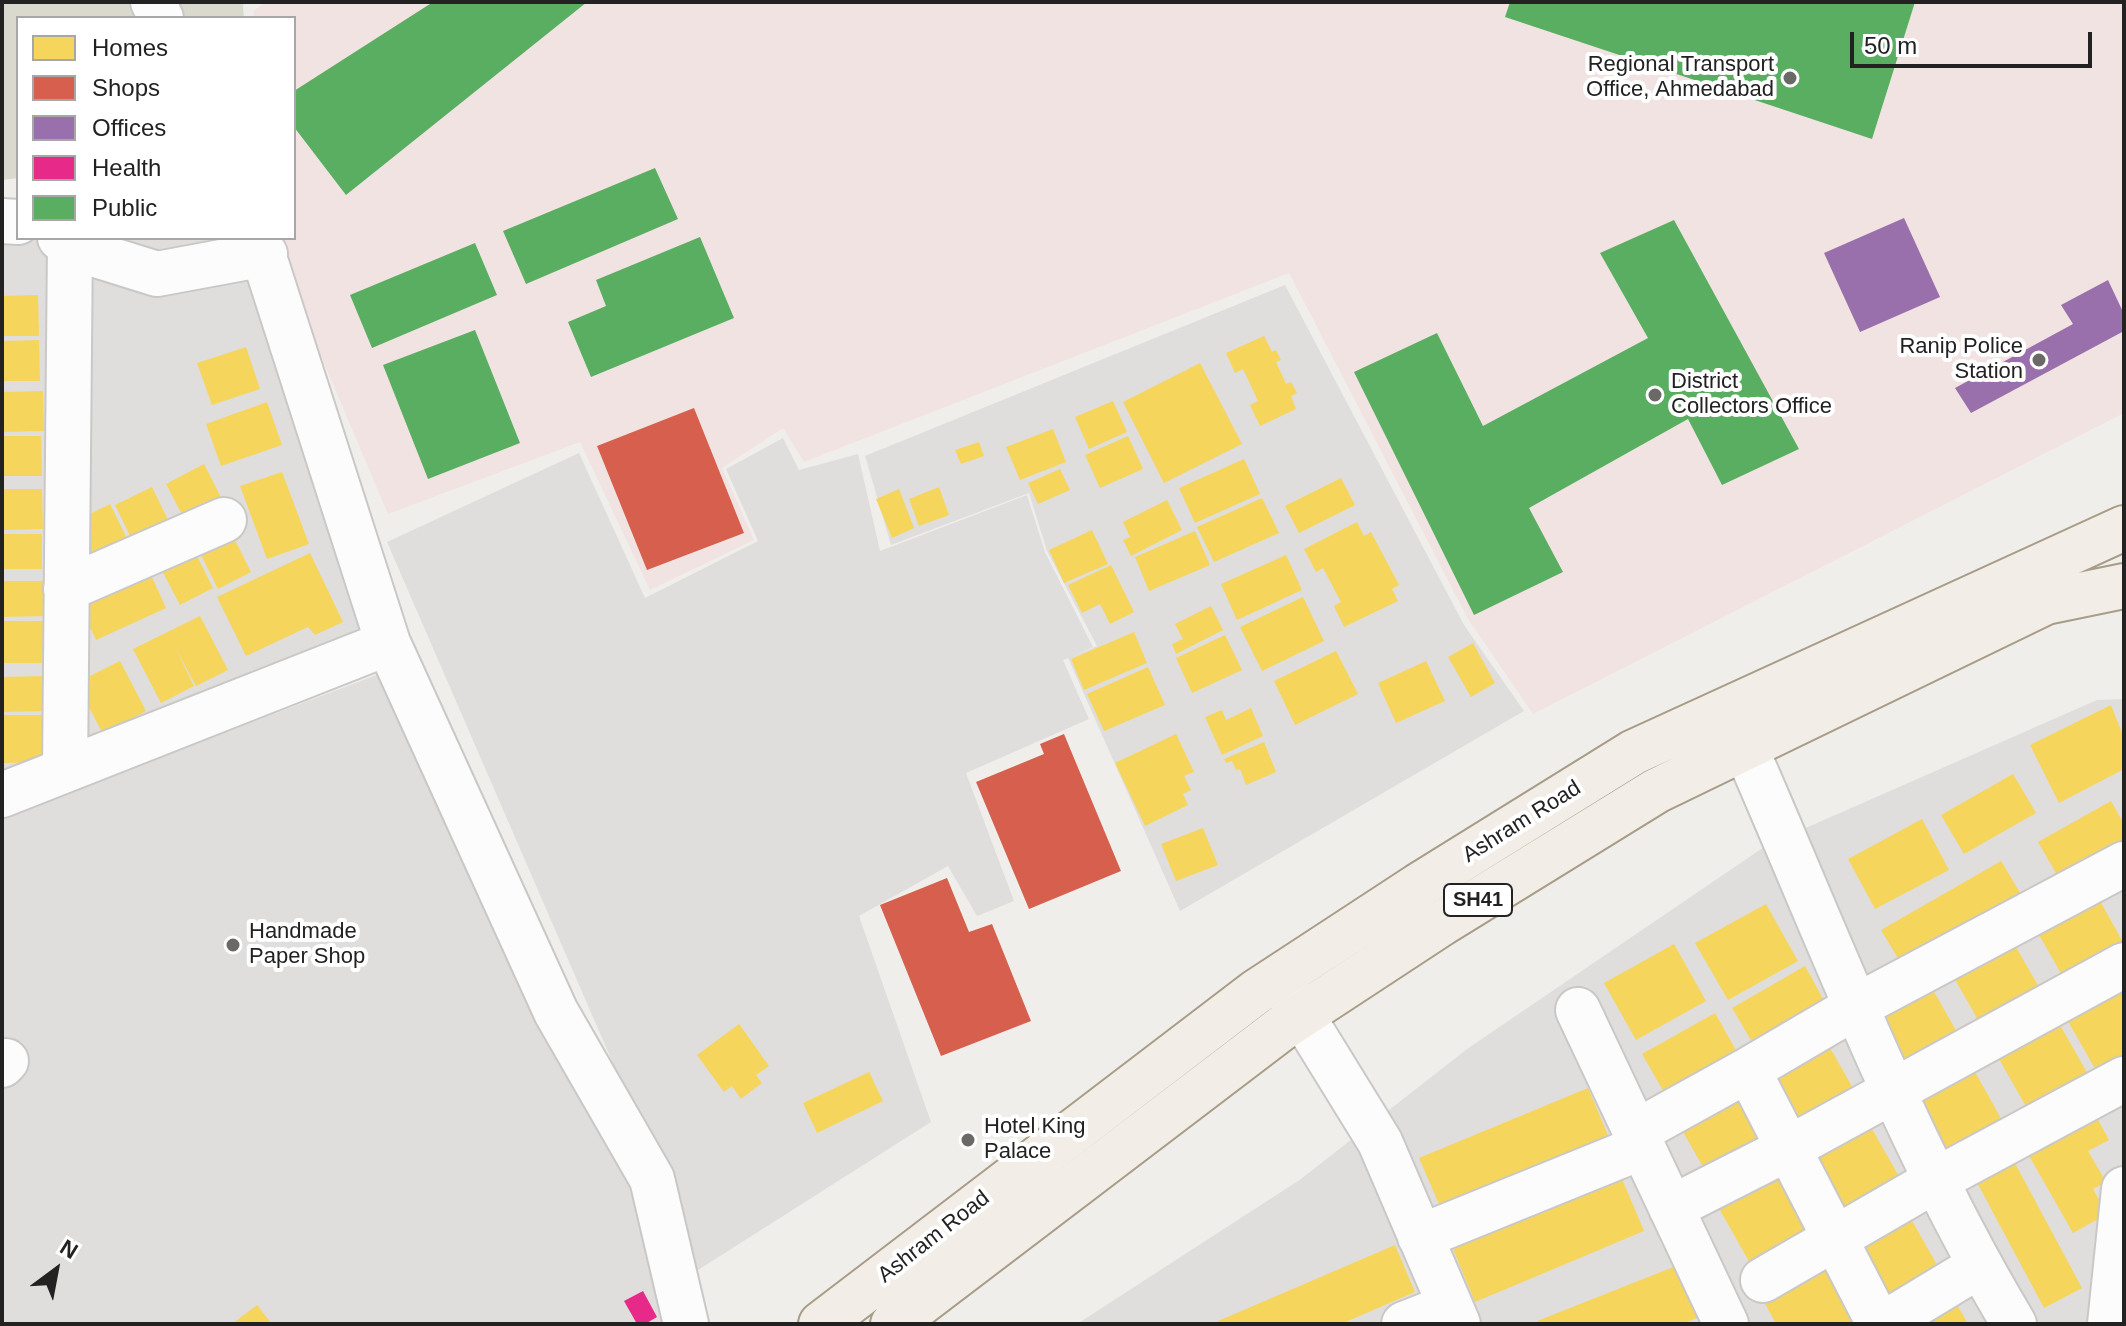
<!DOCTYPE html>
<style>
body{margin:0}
#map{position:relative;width:2126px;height:1326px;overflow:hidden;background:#f0eeeb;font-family:Helvetica,sans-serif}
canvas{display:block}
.frame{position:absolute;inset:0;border:4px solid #222;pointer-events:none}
.legend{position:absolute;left:16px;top:16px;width:280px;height:224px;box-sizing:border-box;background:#fff;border:2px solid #a7a7a7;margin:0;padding:10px 14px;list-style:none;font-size:24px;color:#222}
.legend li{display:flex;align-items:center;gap:16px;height:40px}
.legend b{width:40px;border:2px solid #a7a7a7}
.north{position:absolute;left:16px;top:1230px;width:80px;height:80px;-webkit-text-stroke:6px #fff;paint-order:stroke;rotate:32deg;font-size:22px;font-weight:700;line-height:32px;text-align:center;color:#222}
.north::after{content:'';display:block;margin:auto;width:28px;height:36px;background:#222;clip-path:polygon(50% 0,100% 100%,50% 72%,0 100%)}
.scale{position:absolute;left:1850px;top:32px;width:242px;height:36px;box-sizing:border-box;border:4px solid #222;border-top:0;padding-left:10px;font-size:24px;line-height:28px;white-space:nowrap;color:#222;-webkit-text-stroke:6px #fff;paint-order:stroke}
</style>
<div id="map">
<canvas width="2126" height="1326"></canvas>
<div class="frame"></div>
<ul class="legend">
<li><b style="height:22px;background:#f6d55c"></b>Homes</li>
<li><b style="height:22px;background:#d6604d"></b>Shops</li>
<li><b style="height:22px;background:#9970ab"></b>Offices</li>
<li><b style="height:22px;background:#e7298a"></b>Health</li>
<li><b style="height:22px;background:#5aae61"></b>Public</li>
</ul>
<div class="north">N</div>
<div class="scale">50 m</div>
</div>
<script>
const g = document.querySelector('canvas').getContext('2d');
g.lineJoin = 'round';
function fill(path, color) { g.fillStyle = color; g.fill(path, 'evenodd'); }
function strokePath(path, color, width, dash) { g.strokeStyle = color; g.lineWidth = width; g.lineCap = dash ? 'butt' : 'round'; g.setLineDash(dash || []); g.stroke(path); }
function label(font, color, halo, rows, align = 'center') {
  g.font = font + ' Helvetica,sans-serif'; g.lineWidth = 8; g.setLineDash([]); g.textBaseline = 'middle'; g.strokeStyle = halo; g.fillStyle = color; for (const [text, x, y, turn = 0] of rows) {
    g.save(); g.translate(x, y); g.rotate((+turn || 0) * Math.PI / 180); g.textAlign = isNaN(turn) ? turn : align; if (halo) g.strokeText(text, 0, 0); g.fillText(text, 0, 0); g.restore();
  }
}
fill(new Path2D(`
 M 2,234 L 18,238 L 238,238 L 374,671 L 2,811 Z
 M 1285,285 L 1464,625 L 1524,711 L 1180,911 L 1068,658 L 1063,660 L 1089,719 L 966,773 L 1014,901 L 977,916 L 948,866 L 859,916 L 931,1122 L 687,1277 L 661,1174 L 387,542 L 579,453 L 645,598 L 758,541 L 726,469 L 783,438 L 799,470 L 858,454 L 880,551 L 1027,495 L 1045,552 L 1093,647 L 1070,658 L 1097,646 L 1047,551 L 1029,493 L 891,545 L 865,456 Z
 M 387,671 L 643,1186 L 666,1324 L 2,1324 L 2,817 Z
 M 2124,699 L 2124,1324 L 1077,1324 L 1301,1179 L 1467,1049 L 1767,845 L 2097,700 Z`), '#dfdedc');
fill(new Path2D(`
 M 266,2 L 2124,2 L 2124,413 L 1533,714 L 1468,619 L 1289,273 L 804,462 L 783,428 L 722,468 L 754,540 L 650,590 L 580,442 L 388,514 L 271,238 L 294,238 L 294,18 L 254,18 L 253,11 Z`), '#f1e3e1');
fill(new Path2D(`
 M 2,2 L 246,2 L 243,5 L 244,18 L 18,18 L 18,178 L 2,180 Z`), '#d9d9cd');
fill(new Path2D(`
 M 38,295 L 39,336 L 2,336 L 2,296 Z
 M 1264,336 L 1272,352 L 1276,350 L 1281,360 L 1276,362 L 1286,384 L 1291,382 L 1297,393 L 1291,396 L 1296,409 L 1260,426 L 1250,405 L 1258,401 L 1243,369 L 1235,373 L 1226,353 Z
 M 39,340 L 40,381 L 2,381 L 2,341 Z
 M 246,347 L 260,389 L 212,405 L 197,363 Z
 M 1200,363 L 1242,444 L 1164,483 L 1123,402 Z
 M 43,391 L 44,431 L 2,432 L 2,392 Z
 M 1113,401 L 1127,432 L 1089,449 L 1075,417 Z
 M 267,402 L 282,445 L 221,466 L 206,424 Z
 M 1053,429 L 1066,462 L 1020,480 L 1006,447 Z
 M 2,436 L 41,436 L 42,476 L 2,476 Z
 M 1128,436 L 1143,469 L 1100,488 L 1085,455 Z
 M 979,442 L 984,456 L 961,464 L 955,450 Z
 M 1244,459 L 1260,494 L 1195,523 L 1179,488 Z
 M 204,464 L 228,511 L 190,530 L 166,484 Z
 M 1060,469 L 1070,490 L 1038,504 L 1028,483 Z
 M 282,472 L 309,544 L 267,559 L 240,486 Z
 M 1341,478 L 1355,505 L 1299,533 L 1285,506 Z
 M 152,487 L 172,528 L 135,546 L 115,505 Z
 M 939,487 L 949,515 L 919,526 L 909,499 Z
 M 2,489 L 42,489 L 43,529 L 2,530 Z
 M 899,489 L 914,528 L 892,538 L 876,499 Z
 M 1262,498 L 1279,533 L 1214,562 L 1197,527 Z
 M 1167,500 L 1182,530 L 1131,556 L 1123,540 L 1130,537 L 1123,522 Z
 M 110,504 L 130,545 L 93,564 L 72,523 Z
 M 1357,522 L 1364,536 L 1371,532 L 1399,585 L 1392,589 L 1398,601 L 1344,627 L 1334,606 L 1341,602 L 1323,568 L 1316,572 L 1304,549 Z
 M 228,526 L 251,572 L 218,589 L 195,543 Z
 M 1092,530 L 1108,564 L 1064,583 L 1049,550 Z
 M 1195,531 L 1210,565 L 1149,591 L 1135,557 Z
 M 2,534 L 42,534 L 42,569 L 2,569 Z
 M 190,542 L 213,588 L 180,605 L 156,559 Z
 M 310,553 L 343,622 L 315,635 L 308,627 L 246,656 L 217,597 Z
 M 1286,555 L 1302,590 L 1237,620 L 1221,584 Z
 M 146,564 L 166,608 L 96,640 L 75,596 Z
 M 1111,565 L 1134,612 L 1110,624 L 1100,604 L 1082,613 L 1068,585 Z
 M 2,581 L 48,581 L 49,616 L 2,617 Z
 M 1303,597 L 1324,641 L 1262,671 L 1240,627 Z
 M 1211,606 L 1223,630 L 1176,654 L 1172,644 L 1183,639 L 1175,624 Z
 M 200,616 L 228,670 L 196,686 L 175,647 L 194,686 L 161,703 L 133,649 Z
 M 2,621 L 49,621 L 50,663 L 2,663 Z
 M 1134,632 L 1147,663 L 1084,690 L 1071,659 Z
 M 1225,635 L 1242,670 L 1192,693 L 1176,658 Z
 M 1473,643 L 1495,683 L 1471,697 L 1448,657 Z
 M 1336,651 L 1358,694 L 1295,725 L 1274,681 Z
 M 120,661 L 146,711 L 103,734 L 76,683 Z
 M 1426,661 L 1445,701 L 1396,723 L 1378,683 Z
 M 1148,667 L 1165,705 L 1104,731 L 1087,694 Z
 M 45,676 L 46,711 L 2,712 L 2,677 Z
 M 2111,705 L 2124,738 L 2124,769 L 2059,803 L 2030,745 Z
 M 1251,708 L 1263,736 L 1222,755 L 1205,717 L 1222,710 L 1226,720 Z
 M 2,715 L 46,715 L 47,762 L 2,763 Z
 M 1176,734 L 1194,772 L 1184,776 L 1191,790 L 1183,794 L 1188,805 L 1145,826 L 1115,763 Z
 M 1264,742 L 1276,772 L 1246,785 L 1240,769 L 1236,770 L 1232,761 L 1226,763 L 1224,759 Z
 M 2013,774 L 2036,813 L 1964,854 L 1941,815 Z
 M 2111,801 L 2124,824 L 2124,846 L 2061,882 L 2038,842 Z
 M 1922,819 L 1949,870 L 1875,909 L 1848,859 Z
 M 1203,828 L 1218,865 L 1176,881 L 1161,844 Z
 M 2001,861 L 2025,901 L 1905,970 L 1881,930 Z
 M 2095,892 L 2124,944 L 2067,984 L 2034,926 Z
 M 1766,904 L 1798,961 L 1728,1000 L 1695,943 Z
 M 2013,942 L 2047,1001 L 1986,1034 L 1953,976 Z
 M 1674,944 L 1706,1001 L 1636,1040 L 1604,983 Z
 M 1805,966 L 1827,1006 L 1755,1047 L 1732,1008 Z
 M 2124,979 L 2124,1063 L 2098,1074 L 2061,1009 Z
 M 1929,983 L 1962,1041 L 1902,1075 L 1869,1017 Z
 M 1715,1013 L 1737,1052 L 1665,1094 L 1642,1054 Z
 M 2056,1018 L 2089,1076 L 2028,1110 L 1995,1052 Z
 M 739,1024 L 769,1066 L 756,1075 L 762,1083 L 741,1099 L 732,1086 L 724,1092 L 697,1055 Z
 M 1825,1039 L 1858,1097 L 1798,1131 L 1765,1073 Z
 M 1970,1063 L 2003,1122 L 1943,1156 L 1910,1097 Z
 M 869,1072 L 883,1101 L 817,1133 L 803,1103 Z
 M 1735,1082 L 1767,1140 L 1707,1174 L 1674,1116 Z
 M 1588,1088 L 1610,1140 L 1442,1211 L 1419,1158 Z
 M 2092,1109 L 2109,1140 L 2088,1151 L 2106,1182 L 2093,1189 L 2107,1214 L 2073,1233 L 2024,1147 Z
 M 1868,1122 L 1901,1180 L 1841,1214 L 1808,1156 Z
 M 2010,1154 L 2082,1288 L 2044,1308 L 1973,1175 Z
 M 1778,1172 L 1811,1230 L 1750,1263 L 1717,1205 Z
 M 1622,1179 L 1644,1231 L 1475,1302 L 1453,1249 Z
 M 1907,1212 L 1940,1270 L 1880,1304 L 1847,1246 Z
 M 1395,1245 L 1415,1292 L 1341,1324 L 1211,1324 Z
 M 1820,1262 L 1854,1321 L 1848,1324 L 1776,1324 L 1761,1296 Z
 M 1676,1266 L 1697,1318 L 1682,1324 L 1538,1324 L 1537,1321 Z
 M 1955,1301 L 1968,1324 L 1913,1324 Z
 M 257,1305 L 272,1324 L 232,1324 Z`), '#f6d55c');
fill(new Path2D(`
 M 694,408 L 744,533 L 647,570 L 597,446 Z
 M 1064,734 L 1121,871 L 1029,909 L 976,782 L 1044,754 L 1040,744 Z
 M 947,878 L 969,932 L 992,924 L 1031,1021 L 941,1056 L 880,905 Z`), '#d6604d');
fill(new Path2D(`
 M 1904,218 L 1940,297 L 1860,332 L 1824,253 Z
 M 2108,280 L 2124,314 L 2124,331 L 1971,413 L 1955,388 L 2073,324 L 2061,305 Z`), '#9970ab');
fill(new Path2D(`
 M 643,1291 L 657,1317 L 645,1324 L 637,1324 L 624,1301 Z`), '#e7298a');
fill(new Path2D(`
 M 433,2 L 587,2 L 346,195 L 294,127 L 294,91 Z
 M 1510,2 L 1915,2 L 1872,139 L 1505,17 Z
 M 655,168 L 678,219 L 526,284 L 503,231 Z
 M 1674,220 L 1799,449 L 1722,485 L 1688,419 L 1529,508 L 1563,572 L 1474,615 L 1354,372 L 1437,333 L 1483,426 L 1648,338 L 1600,253 Z
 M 700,237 L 734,318 L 591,377 L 568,322 L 606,306 L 596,280 Z
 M 475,243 L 497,295 L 372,348 L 350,295 Z
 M 475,330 L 520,443 L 428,479 L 383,365 Z`), '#5aae61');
const minor = new Path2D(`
 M 153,2 L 161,18
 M 2,221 L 18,222
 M 60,238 L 96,255 L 157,274 L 265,254
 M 258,238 L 388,643 L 556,1012 L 652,1179 L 686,1324
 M 66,589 L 224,520
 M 1745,747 C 1830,941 1905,1142 2014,1324
 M 65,770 L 70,243
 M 2,795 L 388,643
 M 1282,983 L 1380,1142 L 1458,1324
 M 1578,1010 L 1726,1324
 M 2,1065 L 6,1061
 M 1748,1070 L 1879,1324
 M 1636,1132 L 1748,1070 L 1857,1006 L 2124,864
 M 1671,1208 L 1789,1148 L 2124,965
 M 1420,1237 L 1642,1147
 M 1763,1280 L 1936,1180 L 2124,1079
 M 1404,1324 L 1450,1306
 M 1883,1324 L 1979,1266
 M 2110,1324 L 2124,1189`);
const major = new Path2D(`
 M 821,1324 L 1256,992 L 1418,886 L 1634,752 L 2124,528
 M 893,1324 L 1282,1028 L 1442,923 L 1656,791 L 2046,602 L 2124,586`);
strokePath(minor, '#c9c8c7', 48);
strokePath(major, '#a79c86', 48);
strokePath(minor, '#fdfcfc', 44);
strokePath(major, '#f3ede7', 44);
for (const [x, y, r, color] of [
 [1790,78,8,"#6a6968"],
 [2039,360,8,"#6a6968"],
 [1655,395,8,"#6a6968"],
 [233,945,8,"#6a6968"],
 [968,1140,8,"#6a6968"]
]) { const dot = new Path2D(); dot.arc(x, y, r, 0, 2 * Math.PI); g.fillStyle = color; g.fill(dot); strokePath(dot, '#fff', 3); }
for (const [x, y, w] of [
 [1478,900,68]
]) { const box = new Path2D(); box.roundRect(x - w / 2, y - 16, w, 32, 6); g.fillStyle = '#fff'; g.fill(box); strokePath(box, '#222', 2); }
label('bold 20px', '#222', null, [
 ["SH41",1478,900]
]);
label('22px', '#222', '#fff', [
 ["Regional Transport",1774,65,"right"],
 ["Office, Ahmedabad",1774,90,"right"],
 ["Ranip Police",2023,347,"right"],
 ["Station",2023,372,"right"],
 ["District",1671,382],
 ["Collectors Office",1671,407],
 ["Handmade",249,932],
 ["Paper Shop",249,957],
 ["Hotel King",984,1127],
 ["Palace",984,1152]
], 'left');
label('22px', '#222', '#fff', [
 ["Ashram Road",1522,822,-32],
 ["Ashram Road",934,1237,-38]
]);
</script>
